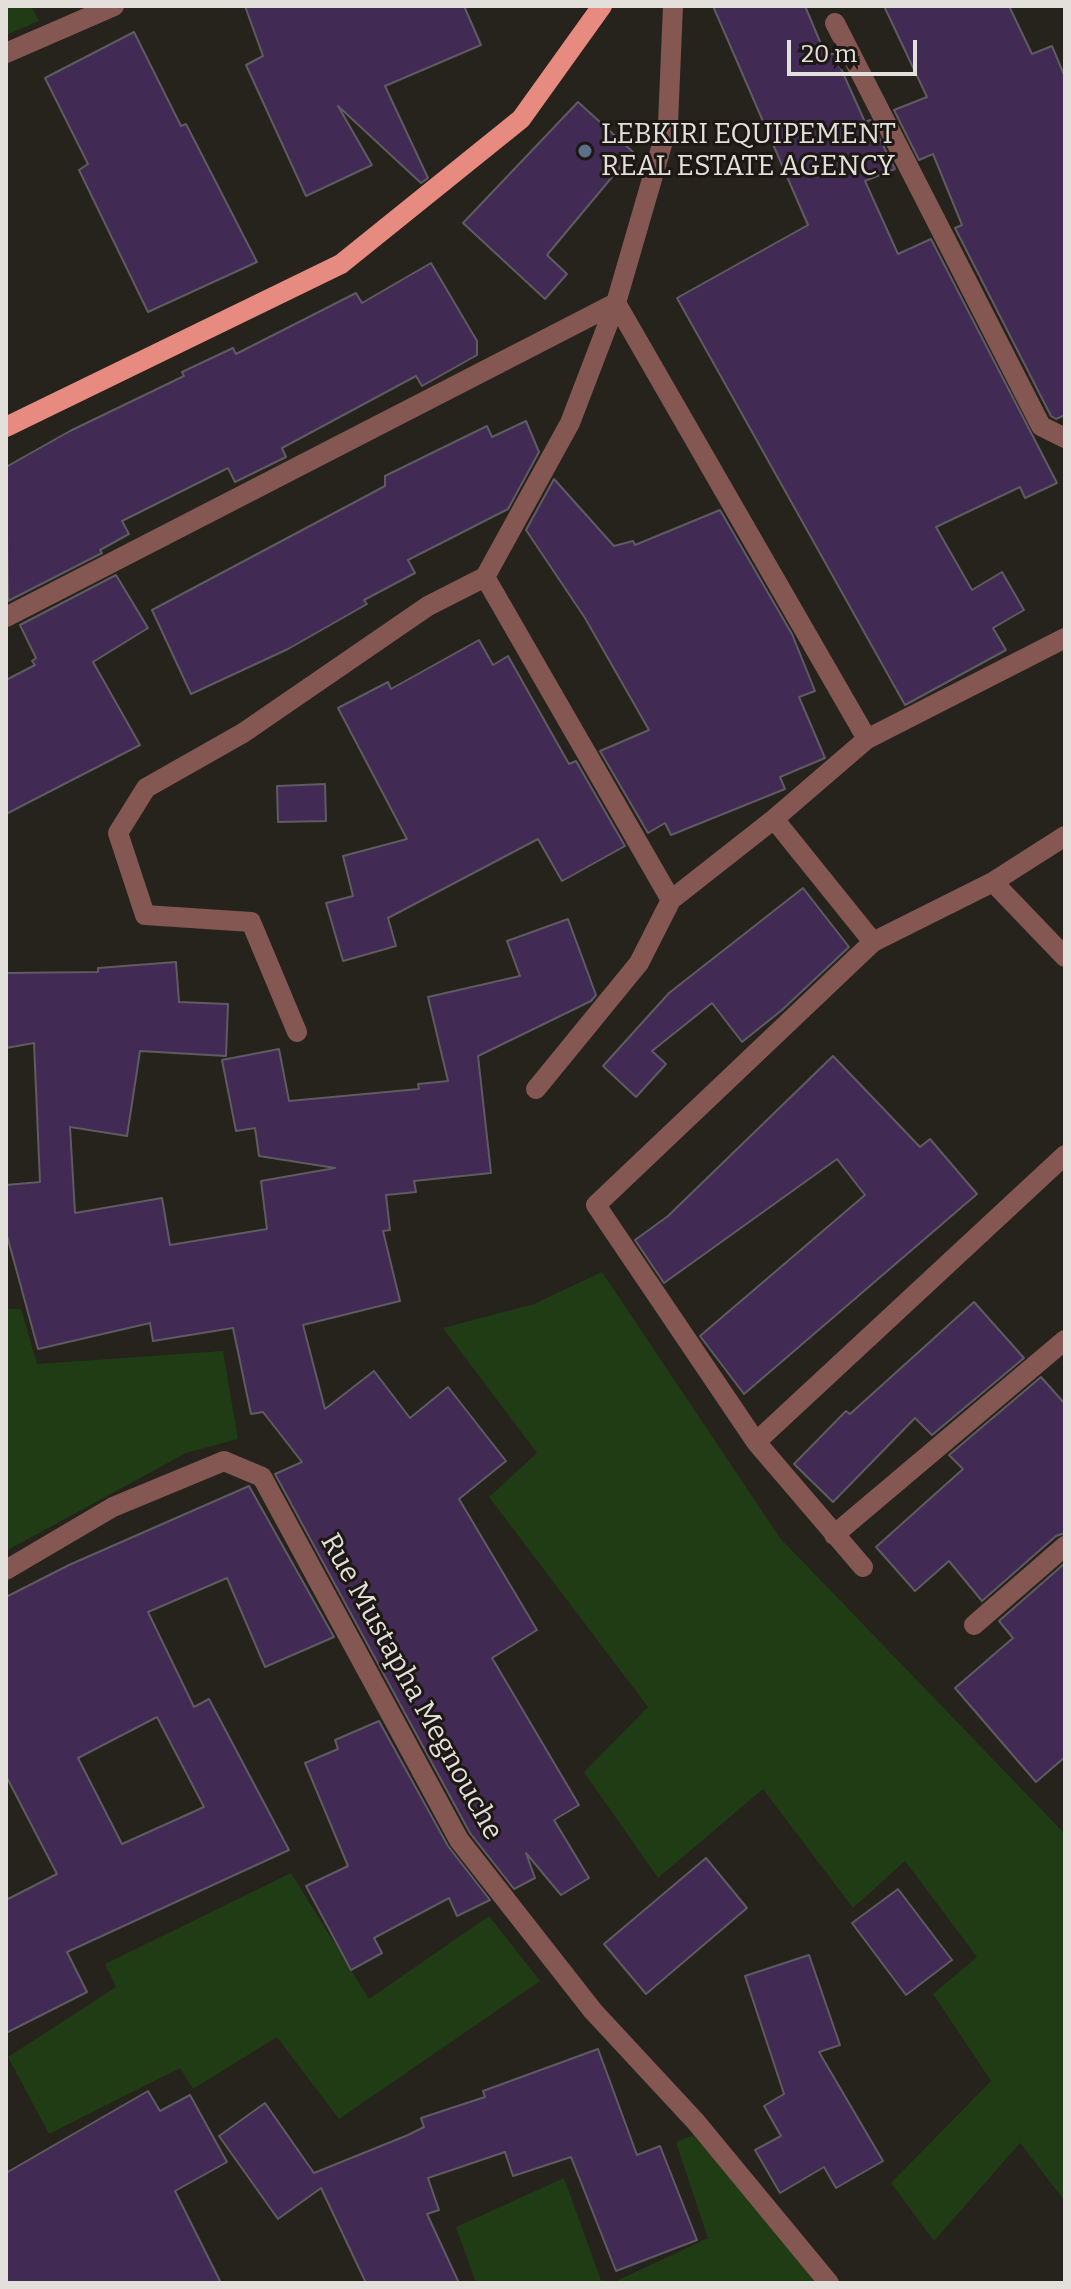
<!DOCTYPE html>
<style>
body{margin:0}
#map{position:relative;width:1071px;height:2289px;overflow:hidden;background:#26221c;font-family:Bitter,serif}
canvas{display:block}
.frame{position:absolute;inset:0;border:8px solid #e3e0dc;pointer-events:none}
.scale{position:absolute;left:787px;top:40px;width:130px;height:36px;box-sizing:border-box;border:4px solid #e3e0dc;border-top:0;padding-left:10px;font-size:24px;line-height:28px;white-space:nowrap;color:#e3e0dc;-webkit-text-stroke:6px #1d1813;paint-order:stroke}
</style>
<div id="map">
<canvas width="1071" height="2289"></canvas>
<div class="frame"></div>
<div class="scale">20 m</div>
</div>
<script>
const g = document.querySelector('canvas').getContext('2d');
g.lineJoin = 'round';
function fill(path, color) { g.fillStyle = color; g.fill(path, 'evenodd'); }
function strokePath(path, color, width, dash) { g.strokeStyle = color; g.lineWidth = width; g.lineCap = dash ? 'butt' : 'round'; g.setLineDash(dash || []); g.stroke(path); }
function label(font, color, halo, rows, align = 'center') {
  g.font = font + ' Bitter,serif'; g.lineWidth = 6; g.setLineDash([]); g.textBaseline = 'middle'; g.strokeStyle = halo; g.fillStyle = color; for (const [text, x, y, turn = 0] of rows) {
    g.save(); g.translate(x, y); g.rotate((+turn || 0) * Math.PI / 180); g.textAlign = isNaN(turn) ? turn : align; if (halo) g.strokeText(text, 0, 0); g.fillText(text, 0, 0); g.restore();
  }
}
fill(new Path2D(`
 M 6,6 L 31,6 L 39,21 L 6,35 Z
 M 602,1272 L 780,1538 L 1065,1834 L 1065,2201 L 1020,2143 L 934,2241 L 891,2183 L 991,2081 L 933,1994 L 977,1957 L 905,1861 L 853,1908 L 763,1789 L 658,1878 L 584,1772 L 648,1707 L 489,1497 L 537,1453 L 443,1328 L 534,1304 Z
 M 6,1309 L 21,1309 L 37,1364 L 223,1351 L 238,1439 L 186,1453 L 6,1551 Z
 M 291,1873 L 369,1999 L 489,1916 L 540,1981 L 339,2119 L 277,2037 L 193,2089 L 180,2068 L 49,2134 L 8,2057 L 116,1987 L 105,1964 Z
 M 693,2135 L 824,2283 L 612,2283 L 708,2238 L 676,2142 Z
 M 564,2178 L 602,2283 L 476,2283 L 456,2227 Z`), '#203c14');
const building = new Path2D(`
 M 245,6 L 464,6 L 481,45 L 385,86 L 428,178 L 421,183 L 338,106 L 372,165 L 306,196 L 246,65 L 263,56 Z
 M 713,6 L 805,6 L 826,56 L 834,53 L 865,122 L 870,120 L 895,169 L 865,181 L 898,254 L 931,239 L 1057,483 L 1025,498 L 1020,487 L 936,527 L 972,590 L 1002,572 L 1024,610 L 993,628 L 1006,650 L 905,705 L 677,298 L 808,225 Z
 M 884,6 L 1009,6 L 1032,54 L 1052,46 L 1065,77 L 1065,415 L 1056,419 L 1051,416 L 955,228 L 962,225 L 933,154 L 919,160 L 894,110 L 927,97 Z
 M 134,32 L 181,126 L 186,124 L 257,262 L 148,312 L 79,170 L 88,164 L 45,78 Z
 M 578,102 L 633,152 L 547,255 L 567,274 L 545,299 L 463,223 Z
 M 431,263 L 477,341 L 477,355 L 422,386 L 416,376 L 282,448 L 286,457 L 235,482 L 228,468 L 122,521 L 129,534 L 100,550 L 102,553 L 8,601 L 6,467 L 70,431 L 184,376 L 182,372 L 233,348 L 236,354 L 356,293 L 362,303 Z
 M 526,421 L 539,452 L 508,509 L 408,560 L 415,573 L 364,600 L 367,604 L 288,649 L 191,694 L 152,610 L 385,486 L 385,476 L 487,426 L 492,437 Z
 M 554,479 L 614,546 L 633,541 L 635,545 L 720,510 L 792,634 L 815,691 L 799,697 L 825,758 L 780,777 L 785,789 L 671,835 L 665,823 L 648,833 L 600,751 L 649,730 L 585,618 L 526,530 Z
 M 116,575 L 148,628 L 93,662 L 140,745 L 6,814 L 6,680 L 35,665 L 32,661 L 36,658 L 20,625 Z
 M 479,640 L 493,665 L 508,656 L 569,764 L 576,761 L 625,846 L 562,881 L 538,839 L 388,918 L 396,946 L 343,961 L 326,903 L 353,896 L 343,856 L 407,839 L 338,708 L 388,682 L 391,689 Z
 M 325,784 L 326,821 L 278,822 L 277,786 Z
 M 803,888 L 849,947 L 782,1010 L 742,1042 L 712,1003 L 652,1051 L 666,1064 L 636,1097 L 603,1066 L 669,993 Z
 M 568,919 L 596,995 L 591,1001 L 478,1056 L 491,1173 L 414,1181 L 416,1192 L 386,1195 L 390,1230 L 383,1231 L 400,1301 L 303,1325 L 325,1409 L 374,1371 L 410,1418 L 448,1387 L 506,1461 L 459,1499 L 537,1630 L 492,1658 L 579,1805 L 554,1820 L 589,1878 L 561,1895 L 526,1853 L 535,1878 L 514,1889 L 470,1833 L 275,1474 L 302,1462 L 263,1412 L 251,1414 L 233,1328 L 153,1341 L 150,1323 L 38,1349 L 6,1232 L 6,1185 L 40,1182 L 34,1043 L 6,1048 L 6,973 L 98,972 L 98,968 L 176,962 L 179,1002 L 228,1004 L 226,1056 L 140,1051 L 127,1136 L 70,1127 L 75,1213 L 162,1198 L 170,1245 L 267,1229 L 261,1181 L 335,1168 L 259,1156 L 255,1128 L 236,1131 L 222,1060 L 279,1049 L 289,1101 L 419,1089 L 418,1084 L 448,1081 L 428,997 L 520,976 L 507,941 Z
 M 833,1056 L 920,1147 L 930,1139 L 977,1194 L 744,1394 L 700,1336 L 865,1195 L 837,1159 L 664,1283 L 635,1240 L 668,1216 Z
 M 974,1302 L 1024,1358 L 932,1435 L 915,1418 L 833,1502 L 794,1464 L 846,1411 L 850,1414 Z
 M 1041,1377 L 1065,1404 L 1065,1533 L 1056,1536 L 982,1601 L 949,1561 L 915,1591 L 876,1547 L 963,1469 L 949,1455 Z
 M 249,1486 L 334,1637 L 265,1667 L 227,1578 L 148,1612 L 194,1707 L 209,1699 L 289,1850 L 67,1952 L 87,1992 L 6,2033 L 6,1900 L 57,1874 L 6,1776 L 6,1597 L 69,1565 ZM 157,1717 L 204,1807 L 122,1844 L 78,1758 Z
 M 1065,1563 L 1065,1757 L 1036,1782 L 955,1688 L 1013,1638 L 999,1621 Z
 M 379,1721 L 448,1846 L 490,1900 L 457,1916 L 449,1898 L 374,1938 L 382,1953 L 351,1970 L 306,1886 L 348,1866 L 305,1763 L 338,1749 L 335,1740 Z
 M 706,1858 L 747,1908 L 646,1994 L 604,1944 Z
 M 898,1889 L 952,1960 L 906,1995 L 852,1923 Z
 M 809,1955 L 840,2045 L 819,2052 L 883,2161 L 836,2188 L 824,2167 L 780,2193 L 755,2150 L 781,2136 L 764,2106 L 784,2094 L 745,1976 Z
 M 598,2049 L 637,2155 L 660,2146 L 697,2240 L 616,2271 L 571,2157 L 513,2176 L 505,2152 L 428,2178 L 439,2210 L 427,2214 L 459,2283 L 366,2283 L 321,2188 L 278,2219 L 219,2136 L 265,2103 L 314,2173 L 408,2135 L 424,2127 L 421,2118 L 485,2097 L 483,2091 Z
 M 148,2091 L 160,2111 L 190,2095 L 227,2162 L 175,2191 L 221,2283 L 6,2283 L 6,2173 Z`);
fill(building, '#412a53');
strokePath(building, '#5e5b62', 2);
strokePath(new Path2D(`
 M 835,23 L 1041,426 L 1065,438
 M 6,53 L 114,6
 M 485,577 L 671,900
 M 6,617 L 616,303 L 867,739
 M 774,819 L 873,942
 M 993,882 L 1065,957
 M 297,1032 L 251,922 L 145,915 L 118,833 L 146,788 L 243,733 L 428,606 L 485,577 L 570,423 L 616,303 L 668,124 L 673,6
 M 536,1089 L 639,963 L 671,900 L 774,819 L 867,739 L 1065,638
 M 756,1442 L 1065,1155
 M 834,1535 L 1065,1340
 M 863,1567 L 756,1442 L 596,1205 L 873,942 L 993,882 L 1065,836
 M 6,1570 L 113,1507 L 224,1461 L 262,1477 L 459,1840 L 593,2011 L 696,2122 L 829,2283
 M 974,1625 L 1065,1546`), '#845752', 20);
strokePath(new Path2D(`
 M 6,427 L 341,264 L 521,119 L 602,6`), '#e78a80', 20);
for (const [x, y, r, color] of [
 [585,151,8,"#5c6f8a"]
]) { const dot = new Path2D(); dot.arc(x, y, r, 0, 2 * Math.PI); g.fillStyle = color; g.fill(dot); strokePath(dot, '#1d1813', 3); }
label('28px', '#e3e0dc', '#1d1813', [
 ["LEBKIRI EQUIPEMENT",601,135],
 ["REAL ESTATE AGENCY",601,167]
], 'left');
label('28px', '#e3e0dc', '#1d1813', [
 ["Rue Mustapha Megnouche",411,1687,61]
]);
</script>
